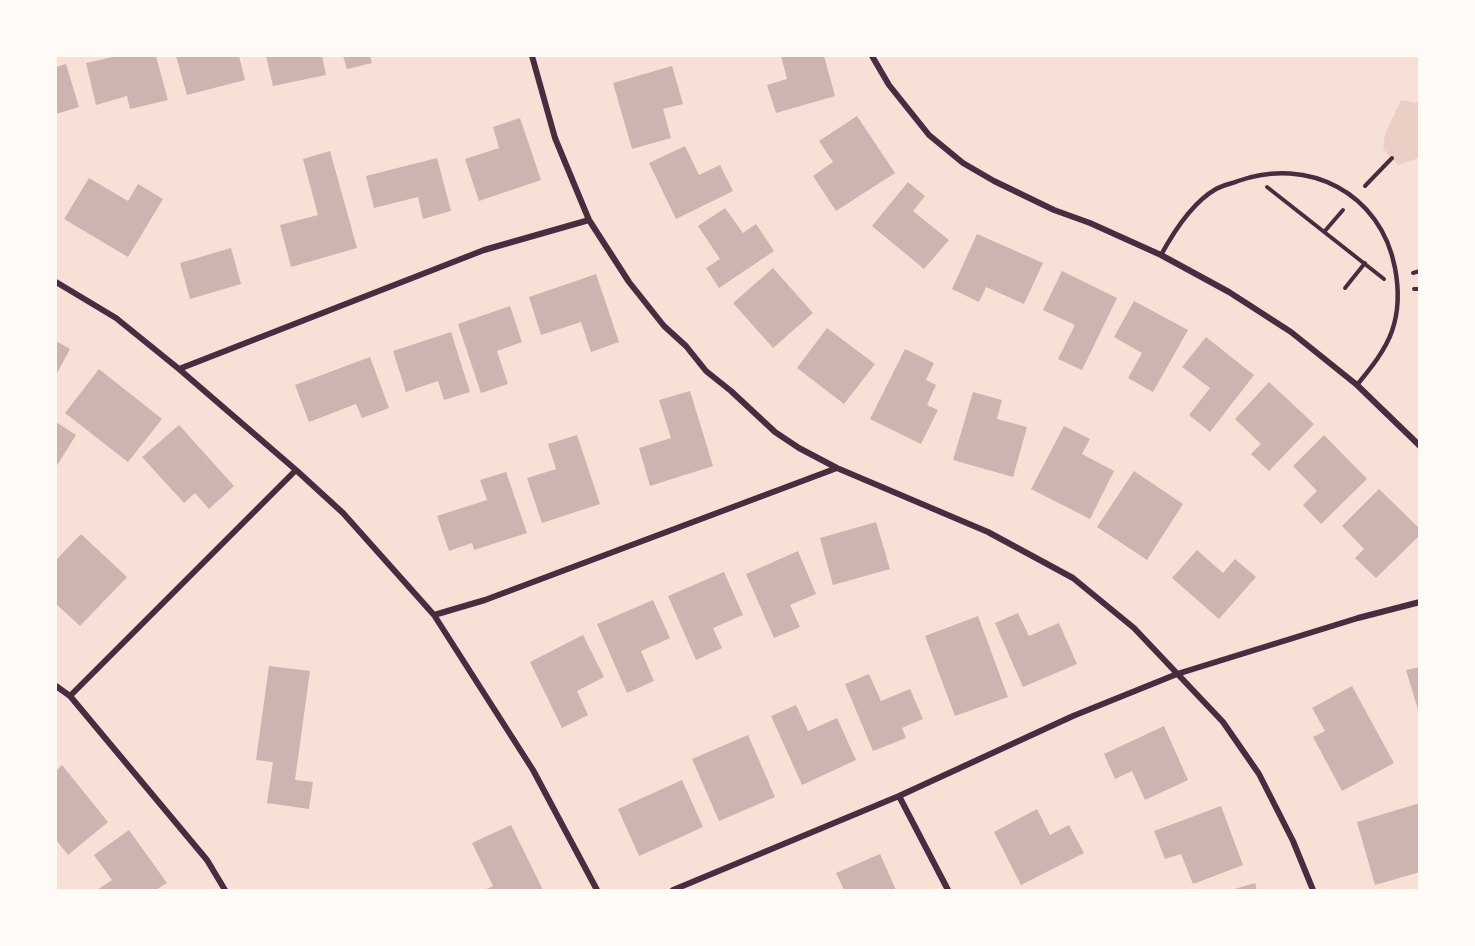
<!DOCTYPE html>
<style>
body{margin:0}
#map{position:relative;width:1475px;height:946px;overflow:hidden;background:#f7e1d7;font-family:"Roboto Condensed",sans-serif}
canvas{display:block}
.frame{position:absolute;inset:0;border:57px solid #fffaf5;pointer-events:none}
</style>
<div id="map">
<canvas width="1475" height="946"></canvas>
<div class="frame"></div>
</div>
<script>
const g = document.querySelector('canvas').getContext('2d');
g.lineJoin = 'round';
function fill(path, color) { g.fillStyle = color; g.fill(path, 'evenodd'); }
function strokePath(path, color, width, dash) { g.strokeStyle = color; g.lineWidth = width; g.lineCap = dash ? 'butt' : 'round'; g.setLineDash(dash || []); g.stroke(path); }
fill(new Path2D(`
 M 1401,100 L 1419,103 L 1419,158 L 1398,165 L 1383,149 L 1385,134 Z`), '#ebcfc5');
fill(new Path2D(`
 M 117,56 L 156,56 L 168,100 L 130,109 L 127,96 L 96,105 L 86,63 Z
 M 176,56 L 239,56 L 245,80 L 187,95 Z
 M 266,56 L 322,56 L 326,75 L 273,86 Z
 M 343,56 L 370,56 L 372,63 L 347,69 Z
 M 781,56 L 824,56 L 835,96 L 776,113 L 767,85 L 787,79 Z
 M 66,64 L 79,107 L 56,114 L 56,67 Z
 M 672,66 L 683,104 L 663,109 L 671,138 L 632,149 L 613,83 Z
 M 857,116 L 895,173 L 836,211 L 813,176 L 833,162 L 819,141 Z
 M 520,118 L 541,180 L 479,201 L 465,159 L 499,148 L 493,127 Z
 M 685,146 L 699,175 L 720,165 L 733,191 L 676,219 L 649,163 Z
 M 330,151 L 357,248 L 291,267 L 280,225 L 318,215 L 303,159 Z
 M 437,158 L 451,211 L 423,219 L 418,197 L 374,208 L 366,176 Z
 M 89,178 L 128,201 L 138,184 L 163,199 L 128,257 L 64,219 Z
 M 908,182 L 925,196 L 913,211 L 949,240 L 924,269 L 872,226 Z
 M 725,208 L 743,233 L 756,224 L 774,251 L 719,288 L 706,268 L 720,259 L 698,226 Z
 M 977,234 L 1043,263 L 1024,304 L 986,287 L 979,302 L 952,289 Z
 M 231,248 L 241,284 L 190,299 L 180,263 Z
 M 773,268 L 813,313 L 773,348 L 733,303 Z
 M 1062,271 L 1117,298 L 1082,370 L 1058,359 L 1075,325 L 1043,310 Z
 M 596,274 L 619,342 L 591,352 L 581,322 L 541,335 L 529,297 Z
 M 1134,301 L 1188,330 L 1153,392 L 1128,378 L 1142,353 L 1114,337 Z
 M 510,306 L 522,342 L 497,351 L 508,384 L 481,393 L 458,324 Z
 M 827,328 L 875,364 L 844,404 L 797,368 Z
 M 451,332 L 470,392 L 444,400 L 438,381 L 406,392 L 393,351 Z
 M 1206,337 L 1254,375 L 1210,432 L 1189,415 L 1210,388 L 1182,367 Z
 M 56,341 L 70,349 L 56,375 Z
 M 905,349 L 934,363 L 926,380 L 936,385 L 927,405 L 938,410 L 921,444 L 870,419 Z
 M 370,357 L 389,408 L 362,418 L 356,404 L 309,422 L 295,385 Z
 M 99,369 L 162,419 L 128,462 L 65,413 Z
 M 1269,382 L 1314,424 L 1269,471 L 1251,454 L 1261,444 L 1235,419 Z
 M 690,391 L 713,466 L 650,486 L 639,448 L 671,438 L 659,400 Z
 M 973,392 L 1002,400 L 997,419 L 1027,427 L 1013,477 L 953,460 Z
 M 56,422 L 76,435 L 56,467 Z
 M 179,425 L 234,486 L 209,509 L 195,493 L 184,503 L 142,457 Z
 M 1064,426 L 1090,439 L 1082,454 L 1114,471 L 1090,519 L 1031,489 Z
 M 577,435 L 600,504 L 542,523 L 527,478 L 556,469 L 548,444 Z
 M 1324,435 L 1367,479 L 1321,524 L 1303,505 L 1317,491 L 1293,466 Z
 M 1134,471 L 1183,504 L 1147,560 L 1097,527 Z
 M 506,472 L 527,533 L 474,550 L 472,543 L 449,551 L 437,516 L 487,500 L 480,480 Z
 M 1379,489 L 1420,529 L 1420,535 L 1376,578 L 1355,558 L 1364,549 L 1342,526 Z
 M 876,522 L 890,569 L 833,585 L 820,538 Z
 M 81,534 L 127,577 L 80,626 L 56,604 L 56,560 Z
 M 1197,550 L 1223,573 L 1235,559 L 1256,577 L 1219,619 L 1172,578 Z
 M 798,551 L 816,594 L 790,605 L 800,627 L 774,638 L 746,574 Z
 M 724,572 L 743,615 L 713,628 L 722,648 L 696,660 L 668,596 Z
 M 653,600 L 670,638 L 641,651 L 654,681 L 627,693 L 597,624 Z
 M 1018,613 L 1029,636 L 1059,623 L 1077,664 L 1023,687 L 995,623 Z
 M 978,616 L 1008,697 L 955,716 L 925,636 Z
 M 583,635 L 604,677 L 577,691 L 588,715 L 562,728 L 530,662 Z
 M 269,666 L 310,671 L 295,780 L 313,782 L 309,809 L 267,803 L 273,762 L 256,760 Z
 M 1420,667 L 1420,713 L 1419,713 L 1406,670 Z
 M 869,674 L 881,701 L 910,689 L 923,719 L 902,728 L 906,738 L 873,751 L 845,684 Z
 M 1352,686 L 1394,763 L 1342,791 L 1313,737 L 1325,731 L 1312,708 Z
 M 796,705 L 808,731 L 837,718 L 856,760 L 802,785 L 771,716 Z
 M 1164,726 L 1188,780 L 1145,800 L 1132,771 L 1115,779 L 1104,754 Z
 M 748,735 L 775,797 L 719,821 L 692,759 Z
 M 62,765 L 108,822 L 68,855 L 56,840 L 56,771 Z
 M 682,780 L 703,827 L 639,856 L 618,809 Z
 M 1420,803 L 1420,872 L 1375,885 L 1357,822 Z
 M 1221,806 L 1243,865 L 1193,884 L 1181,854 L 1165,859 L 1154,831 Z
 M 1037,809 L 1050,835 L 1069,825 L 1084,853 L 1021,885 L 994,832 Z
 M 511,825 L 543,890 L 484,890 L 493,886 L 472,843 Z
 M 129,830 L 167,883 L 156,890 L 97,890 L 112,880 L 94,855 Z
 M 880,854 L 896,890 L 844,890 L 836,873 Z
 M 1255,883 L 1257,890 L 1231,890 Z`), '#ccb4b1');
strokePath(new Path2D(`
 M 1365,186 L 1392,158
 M 1267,187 L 1384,279
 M 1324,232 L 1343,210
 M 1413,273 L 1420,271
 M 1345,288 L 1365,263
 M 1414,289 L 1420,289`), '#4a2c40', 4);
strokePath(new Path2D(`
 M 1161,255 C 1173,233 1193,202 1216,189 C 1223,185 1231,184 1238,181 C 1308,156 1381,193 1395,268 C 1399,289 1399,311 1392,331 C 1385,351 1370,369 1357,385`), '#4a2c40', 4.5);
strokePath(new Path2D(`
 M 532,56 L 555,138 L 589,220 L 629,282 L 664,326 L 686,346 L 706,371 L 731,391 L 775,432 L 799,448 L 837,468 L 988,532 L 1073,578 L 1134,628 L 1223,722 L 1259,774 L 1293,841 L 1313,890
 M 872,56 L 889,85 L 929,135 L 963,163 L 994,181 L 1054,210 L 1090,223 L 1161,255 L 1229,292 L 1291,332 L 1357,385 L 1420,446
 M 56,282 L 116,318 L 179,369 L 296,470 L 343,513 L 434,615 L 533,770 L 597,890
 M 179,369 L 484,250 L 589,220
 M 434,615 L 485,600 L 837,468
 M 56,686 L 70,696 L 207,860 L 225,890
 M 70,696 L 296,470
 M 899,796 L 948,890
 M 673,890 L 899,796 L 1073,716 L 1177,674 L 1358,618 L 1420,602`), '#4a2c40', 6);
</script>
